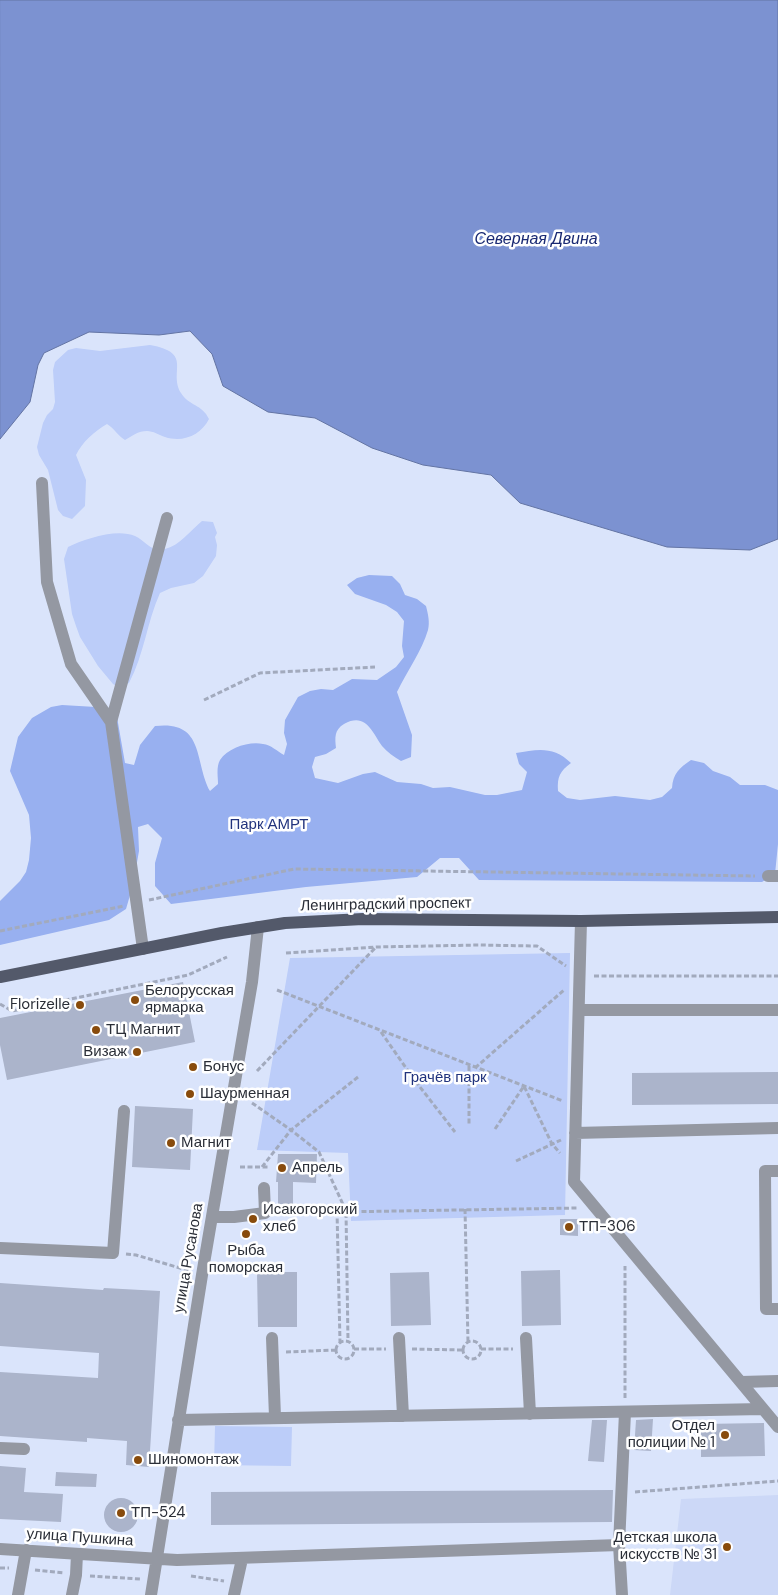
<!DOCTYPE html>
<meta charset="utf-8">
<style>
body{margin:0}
canvas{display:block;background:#dae4fb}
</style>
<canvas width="778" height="1595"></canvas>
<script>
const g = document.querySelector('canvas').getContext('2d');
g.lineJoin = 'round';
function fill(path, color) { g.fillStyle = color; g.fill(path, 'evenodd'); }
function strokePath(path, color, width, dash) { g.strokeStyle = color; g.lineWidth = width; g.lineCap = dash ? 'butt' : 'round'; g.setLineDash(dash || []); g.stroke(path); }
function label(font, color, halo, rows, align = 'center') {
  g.font = font + ' "DM Sans",sans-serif'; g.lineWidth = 5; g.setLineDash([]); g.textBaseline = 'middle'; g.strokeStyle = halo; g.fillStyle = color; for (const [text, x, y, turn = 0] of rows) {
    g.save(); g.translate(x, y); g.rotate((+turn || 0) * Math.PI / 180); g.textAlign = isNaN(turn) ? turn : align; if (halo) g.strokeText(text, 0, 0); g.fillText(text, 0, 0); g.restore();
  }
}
fill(new Path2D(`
 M 778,1495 L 778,1595 L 670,1595 L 681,1499 Z`), '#ccd8f7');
fill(new Path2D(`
 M 150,345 C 194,353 168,371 181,393 C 189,406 202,404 209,419 C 201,435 183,443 165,437 C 159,435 153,431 147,431 C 138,431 132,436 125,440 C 118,436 115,429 107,424 C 95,431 82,442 76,455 L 86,480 L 85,506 L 72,519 L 63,516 L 58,510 L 48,470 L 39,455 L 37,447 L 43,423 L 47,415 L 53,409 L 55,402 L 53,370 L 55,362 L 68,350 L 76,348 L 100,351 Z
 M 202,521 L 213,522 L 217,533 L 215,537 L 217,545 L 216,556 L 203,576 L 194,583 L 171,588 L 160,593 C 147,622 144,655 129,683 L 118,687 L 113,684 L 98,666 L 80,637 L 76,626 L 72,614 L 64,559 L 68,547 C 84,539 117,528 135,536 C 146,541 151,553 165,549 C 179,546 191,530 202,521 Z
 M 570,953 L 565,1215 L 351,1221 L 348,1153 L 257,1150 L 290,958 Z
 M 215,1426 L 292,1427 L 291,1466 L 214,1465 Z`), '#bccdf9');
fill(new Path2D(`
 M 369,575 L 392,576 L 400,584 L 405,595 L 417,599 L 426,606 C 428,614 430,622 428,630 C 422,651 407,671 397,692 L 412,735 L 411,757 L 401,761 C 394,757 387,752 382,746 C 372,732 366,712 344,724 C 334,730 335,738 336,748 L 326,754 L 315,757 L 312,767 L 315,778 L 338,783 L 363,774 L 375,772 L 397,782 L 421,784 L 433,788 L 450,787 L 485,795 L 497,795 L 522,790 L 527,772 L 519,764 L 516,753 C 538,749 554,746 571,763 C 560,771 557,777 558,791 L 567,798 L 580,800 L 615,796 L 650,800 L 662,797 L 672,788 C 673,774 679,768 691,760 L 704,763 L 713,771 L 730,777 L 740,785 L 765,785 L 778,790 L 778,844 L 775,874 L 762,882 L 479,880 L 459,858 L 440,858 L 417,877 L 306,887 L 171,904 L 155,886 L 155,863 L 162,838 L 148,824 L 138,827 L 139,851 L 133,885 L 126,909 L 109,920 L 0,945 L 0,901 L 20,881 L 26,872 L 29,860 L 31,838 L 29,815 L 10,771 L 18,737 L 32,718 L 51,707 L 62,705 L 96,707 L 117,717 L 125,763 L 134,765 L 140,745 L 155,726 C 205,720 194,761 210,791 L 218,784 C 218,777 216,767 220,760 C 228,748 249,741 263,744 C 271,745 277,751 284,755 L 287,744 L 284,733 L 285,720 L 298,697 L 310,691 L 321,689 L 333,690 L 352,679 L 377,680 L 396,667 L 404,657 L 402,646 L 404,621 L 397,612 L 386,605 L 355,594 L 347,585 L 357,578 Z`), '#98b0f0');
const water = new Path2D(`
 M 0,0 L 778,0 L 778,539 L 750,550 L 667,547 L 520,503 L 491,475 L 423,465 L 372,448 L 315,418 L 268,412 L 223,386 L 212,354 L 190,331 L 159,335 L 89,332 L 44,353 L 38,365 L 30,402 L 0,439 Z`);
fill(water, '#7c92d1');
strokePath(water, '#6374a3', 1);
fill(new Path2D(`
 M 183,982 L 195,1042 L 7,1080 L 0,1045 L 0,1018 Z
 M 778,1072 L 778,1104 L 632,1105 L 632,1073 Z
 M 135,1106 L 193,1109 L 190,1170 L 132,1167 Z
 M 278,1154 L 317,1154 L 316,1183 L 293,1182 L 293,1204 L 278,1204 L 278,1182 L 276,1182 Z
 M 560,1219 L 578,1219 L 578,1236 L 560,1235 Z
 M 560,1270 L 561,1325 L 522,1326 L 521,1271 Z
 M 257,1272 L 297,1272 L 297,1327 L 258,1327 Z
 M 429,1272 L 431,1325 L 391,1326 L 390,1273 Z
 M 0,1283 L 103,1290 L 104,1288 L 160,1291 L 149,1467 L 126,1465 L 127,1441 L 87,1438 L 87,1442 L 0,1436 L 0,1372 L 98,1378 L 99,1353 L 0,1346 Z
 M 653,1419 L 651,1451 L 634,1450 L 636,1420 Z
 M 592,1420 L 607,1420 L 604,1462 L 588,1461 Z
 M 764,1423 L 765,1456 L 701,1457 L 701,1424 Z
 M 0,1466 L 26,1468 L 24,1492 L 63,1494 L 61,1522 L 0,1519 Z
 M 56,1472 L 97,1474 L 96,1487 L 55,1486 Z
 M 613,1490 L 612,1522 L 211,1525 L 211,1492 Z
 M104 1515a17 17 0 1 1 34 0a17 17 0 1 1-34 0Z`), '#abb4cb');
strokePath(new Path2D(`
 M 204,700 L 260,673 L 375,667
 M 149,900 L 294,869 L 755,876
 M 0,931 L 124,906
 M 286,953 L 376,947 L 479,945 L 537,946 L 566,966
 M 594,976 L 778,976
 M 277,990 L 563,1101
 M 0,1004 L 12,1011 L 188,975 L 227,957
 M 381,1032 L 413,1078 L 455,1132
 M 469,1066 L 469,1125
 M 475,1068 L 564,990
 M 257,1071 L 376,947
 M 252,1103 L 291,1130 L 319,1152 L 346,1211 L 348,1341
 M 495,1129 L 524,1086 L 552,1144 L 560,1153
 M 516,1161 L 561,1140
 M 240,1167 L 269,1167
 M 262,1167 L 291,1130 L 358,1077
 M 465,1209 L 468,1342
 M 337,1211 L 340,1342
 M 279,1213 L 577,1208
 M 126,1254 L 136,1255 L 190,1271
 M336 1350a9 9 0 1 1 18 0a9 9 0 1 1-18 0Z
 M463 1350a9 9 0 1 1 18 0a9 9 0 1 1-18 0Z
 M 354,1349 L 386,1349
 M 412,1349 L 463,1350
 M 481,1349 L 513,1349
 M 286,1352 L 335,1350
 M 625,1398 L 625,1266
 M 635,1492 L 778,1481
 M 0,1568 L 9,1568
 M 35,1570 L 64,1573
 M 90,1576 L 141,1579
 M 191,1576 L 224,1581`), '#a2aabd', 3, [5, 2.5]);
strokePath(new Path2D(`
 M 42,483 L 47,582 L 71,664 L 111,722
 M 768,876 L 778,876
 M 581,921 L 574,1182 L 778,1427
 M 143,949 L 111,722 L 167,518
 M 579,1010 L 778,1010
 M 575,1133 L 778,1128
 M 778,1171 L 765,1171 L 766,1309 L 778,1309
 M 212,1217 L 234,1217 L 265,1213 L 264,1188
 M 0,1248 L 113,1253 L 124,1111
 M 272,1338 L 275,1417
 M 399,1338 L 403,1416
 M 526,1338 L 530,1414
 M 741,1382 L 778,1381
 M 178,1420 L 763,1409
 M 0,1448 L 24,1449
 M 0,1549 L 177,1560 L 619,1545
 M 18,1595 L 26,1550
 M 72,1595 L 76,1575 L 77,1554
 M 151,1595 L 202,1275 L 252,982 L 258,927
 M 234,1595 L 242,1559
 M 622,1595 L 619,1545 L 625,1412`), '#9498a2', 12);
strokePath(new Path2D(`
 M 0,977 L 222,933 L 285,923 L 363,919 L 581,921 L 778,917`), '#53596a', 12);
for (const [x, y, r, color] of [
 [135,1000,5,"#884b0c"],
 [80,1005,5,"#884b0c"],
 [96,1030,5,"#884b0c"],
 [137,1052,5,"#884b0c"],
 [193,1067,5,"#884b0c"],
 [190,1094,5,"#884b0c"],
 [171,1143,5,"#884b0c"],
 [282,1168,5,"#884b0c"],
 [253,1219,5,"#884b0c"],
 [569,1227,5,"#884b0c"],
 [246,1234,5,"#884b0c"],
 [725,1435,5,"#884b0c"],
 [138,1460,5,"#884b0c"],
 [121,1513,5,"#884b0c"],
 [727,1547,5,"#884b0c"]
]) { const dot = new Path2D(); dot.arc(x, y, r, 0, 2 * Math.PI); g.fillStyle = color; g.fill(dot); strokePath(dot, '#fff', 2); }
label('15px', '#21337d', '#fff', [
 ["Парк АМРТ",269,825],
 ["Грачёв парк",445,1078]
]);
label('15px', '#2a2e37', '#fff', [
 ["Ленинградский проспект",386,905,-1],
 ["улица Русанова",189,1258,-80],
 ["улица Пушкина",80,1538,4]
]);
label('15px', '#2a2e37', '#fff', [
 ["Белорусская",145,991],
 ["ярмарка",145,1008],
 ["Florizelle",70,1005,"right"],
 ["ТЦ Магнит",106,1030],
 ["Визаж",127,1052,"right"],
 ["Бонус",203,1067],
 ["Шаурменная",200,1094],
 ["Магнит",181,1143],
 ["Апрель",292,1168],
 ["Исакогорский",263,1210],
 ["хлеб",263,1227],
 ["ТП-306",579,1227],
 ["Рыба",246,1251,"center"],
 ["поморская",246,1268,"center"],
 ["Отдел",715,1426,"right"],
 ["полиции № 1",715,1443,"right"],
 ["Шиномонтаж",148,1460],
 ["ТП-524",131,1513],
 ["Детская школа",717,1538,"right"],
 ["искусств № 31",717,1555,"right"]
], 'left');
label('italic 16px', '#1a2a73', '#fff', [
 ["Северная Двина",536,240]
]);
</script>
